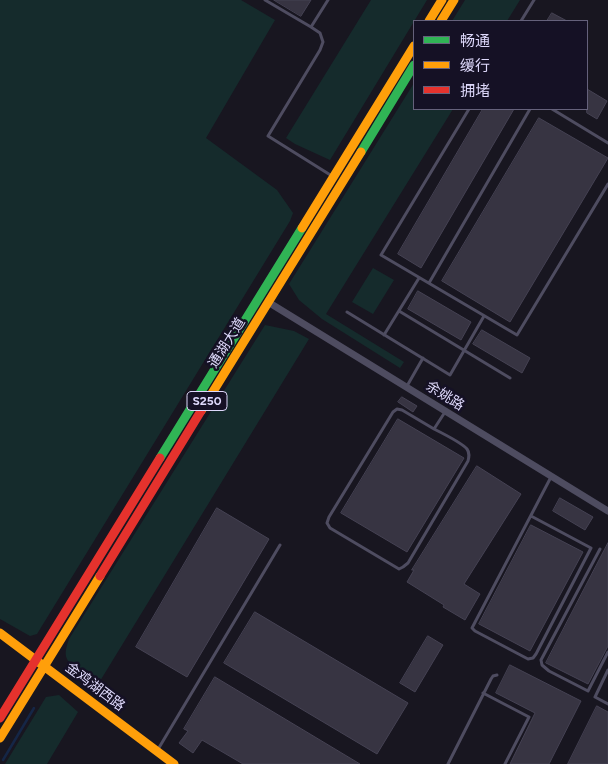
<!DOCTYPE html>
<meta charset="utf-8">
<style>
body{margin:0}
#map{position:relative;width:608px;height:764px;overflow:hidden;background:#181620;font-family:Figtree,"Noto Sans SC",sans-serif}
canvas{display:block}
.legend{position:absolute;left:413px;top:20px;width:175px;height:90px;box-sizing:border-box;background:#151125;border:1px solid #65617b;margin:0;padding:6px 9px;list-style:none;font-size:15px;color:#ded9fb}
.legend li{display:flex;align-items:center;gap:10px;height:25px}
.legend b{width:25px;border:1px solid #65617b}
</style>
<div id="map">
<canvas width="608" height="764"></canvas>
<ul class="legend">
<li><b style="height:6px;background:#30b455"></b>畅通</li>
<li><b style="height:6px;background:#ff9f0a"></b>缓行</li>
<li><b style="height:6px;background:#e5322d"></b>拥堵</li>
</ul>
</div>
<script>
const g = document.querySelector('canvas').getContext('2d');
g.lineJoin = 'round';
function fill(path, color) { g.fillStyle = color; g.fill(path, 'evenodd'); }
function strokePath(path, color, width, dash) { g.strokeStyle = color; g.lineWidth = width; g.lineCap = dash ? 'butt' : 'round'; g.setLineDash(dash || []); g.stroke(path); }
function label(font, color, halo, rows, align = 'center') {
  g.font = font + ' Figtree,"Noto Sans SC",sans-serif'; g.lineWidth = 5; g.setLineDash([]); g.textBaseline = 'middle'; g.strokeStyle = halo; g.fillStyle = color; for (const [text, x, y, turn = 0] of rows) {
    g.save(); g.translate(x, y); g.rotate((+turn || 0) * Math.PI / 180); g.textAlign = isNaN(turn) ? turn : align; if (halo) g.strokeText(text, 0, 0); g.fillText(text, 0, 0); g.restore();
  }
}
fill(new Path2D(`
 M 0,0 L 241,0 L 275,20 L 206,138 L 277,190 L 293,213 L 290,221 L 37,634 L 30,636 L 0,619 Z
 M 371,0 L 427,0 L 330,160 L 295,144 L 286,138 Z
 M 465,0 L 520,0 L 507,21 L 452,21 Z
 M 414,83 L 414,109 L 453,109 L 326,314 L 404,362 L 400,368 L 322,319 L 299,300 L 289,284 Z
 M 373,268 L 394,280 L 373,314 L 352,302 Z
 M 265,325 L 294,331 L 309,339 L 97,686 C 90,680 71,667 67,659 C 64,653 67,645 69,639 Z
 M 59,695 L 78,712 L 47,764 L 5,764 L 46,697 Z`), '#152b2c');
strokePath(new Path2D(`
 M 3,760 L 34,708`), '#152646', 2.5);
const building = new Path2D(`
 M 274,0 L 311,0 L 301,16 Z
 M 552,13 L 567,21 L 547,21 Z
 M 587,89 L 607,101 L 597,119 L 587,113 Z
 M 483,109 L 514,109 L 421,268 L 398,254 Z
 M 539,118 L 608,158 L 510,322 L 442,281 Z
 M 418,291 L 471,322 L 461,340 L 408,309 Z
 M 482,330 L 530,358 L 522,373 L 473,344 Z
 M 402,397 L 417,406 L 413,412 L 398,402 Z
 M 398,419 L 464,458 L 407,552 L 341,513 Z
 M 477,466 L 521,494 L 464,584 L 480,594 L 465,620 L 443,607 L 444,605 L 407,582 L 414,570 L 412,570 Z
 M 560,498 L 593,517 L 585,530 L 553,511 Z
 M 217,508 L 269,539 L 187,677 L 136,647 Z
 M 531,525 L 583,552 L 530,651 L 479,624 Z
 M 608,543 L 608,646 L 588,684 L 546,663 Z
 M 255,612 L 408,703 L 377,754 L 224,663 Z
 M 428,636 L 443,645 L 415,692 L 400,683 Z
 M 510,665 L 581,701 L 549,764 L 510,764 L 535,713 L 496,693 Z
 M 215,677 L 360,764 L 243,764 L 202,740 L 193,753 L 179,743 L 188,731 L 184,729 Z
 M 597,706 L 608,712 L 608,764 L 568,764 Z`);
fill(building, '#373442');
strokePath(building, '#454253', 1);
strokePath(new Path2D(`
 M 265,0 L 311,27
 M 328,0 L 311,27 L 320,33 L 323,42 L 320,50 L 268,136 L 332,176
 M 521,21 L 534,0
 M 469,109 L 381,255 L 517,335 L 608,184
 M 552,109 L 608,143
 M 429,283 L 530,109
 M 399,311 L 510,378
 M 347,312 L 450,375 L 484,316
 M 384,335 L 419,278
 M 407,386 L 423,358
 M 434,429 C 442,433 462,443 467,449 C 470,453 469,457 468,461 L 408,563 L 403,567 L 399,569 L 330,528 L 327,523 L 329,517 L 393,412 L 397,409 L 402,410 L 434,429 L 445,412
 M 531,516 L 591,548 L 536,654 L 533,658 L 528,659 L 475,631 L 472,628 L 551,477
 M 600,549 L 541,660 L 542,665 L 549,671 L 588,691 L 608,652
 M 608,670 L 595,697 L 608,704
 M 483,693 L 529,717 L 505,764
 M 157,751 L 280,545
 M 448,764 L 491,679 L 493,676 L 497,675`), '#4e4c60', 3);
strokePath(new Path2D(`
 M 268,302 L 608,511`), '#4e4c60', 7);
strokePath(new Path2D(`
 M 361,152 L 414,65
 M 160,458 L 302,228`), '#30b455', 9);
strokePath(new Path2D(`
 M 429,21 L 442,0
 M 441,21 L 454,0
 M 302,228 L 414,46
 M 201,411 L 361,152
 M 0,633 L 174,764
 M 0,738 L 100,576`), '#ff9f0a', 9);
strokePath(new Path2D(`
 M 100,576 L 201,411
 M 0,718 L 160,458`), '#e5322d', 9);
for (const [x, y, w] of [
 [207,401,40]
]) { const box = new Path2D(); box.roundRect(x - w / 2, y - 9.5, w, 19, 4); g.fillStyle = '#151125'; g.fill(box); strokePath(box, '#ded9fb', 1); }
label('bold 12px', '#ded9fb', null, [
 ["S250",207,401]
]);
label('14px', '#ded9fb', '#151125', [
 ["通湖大道",227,343,-58],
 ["余姚路",445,396,32],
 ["金鸡湖西路",95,687,37]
]);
</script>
